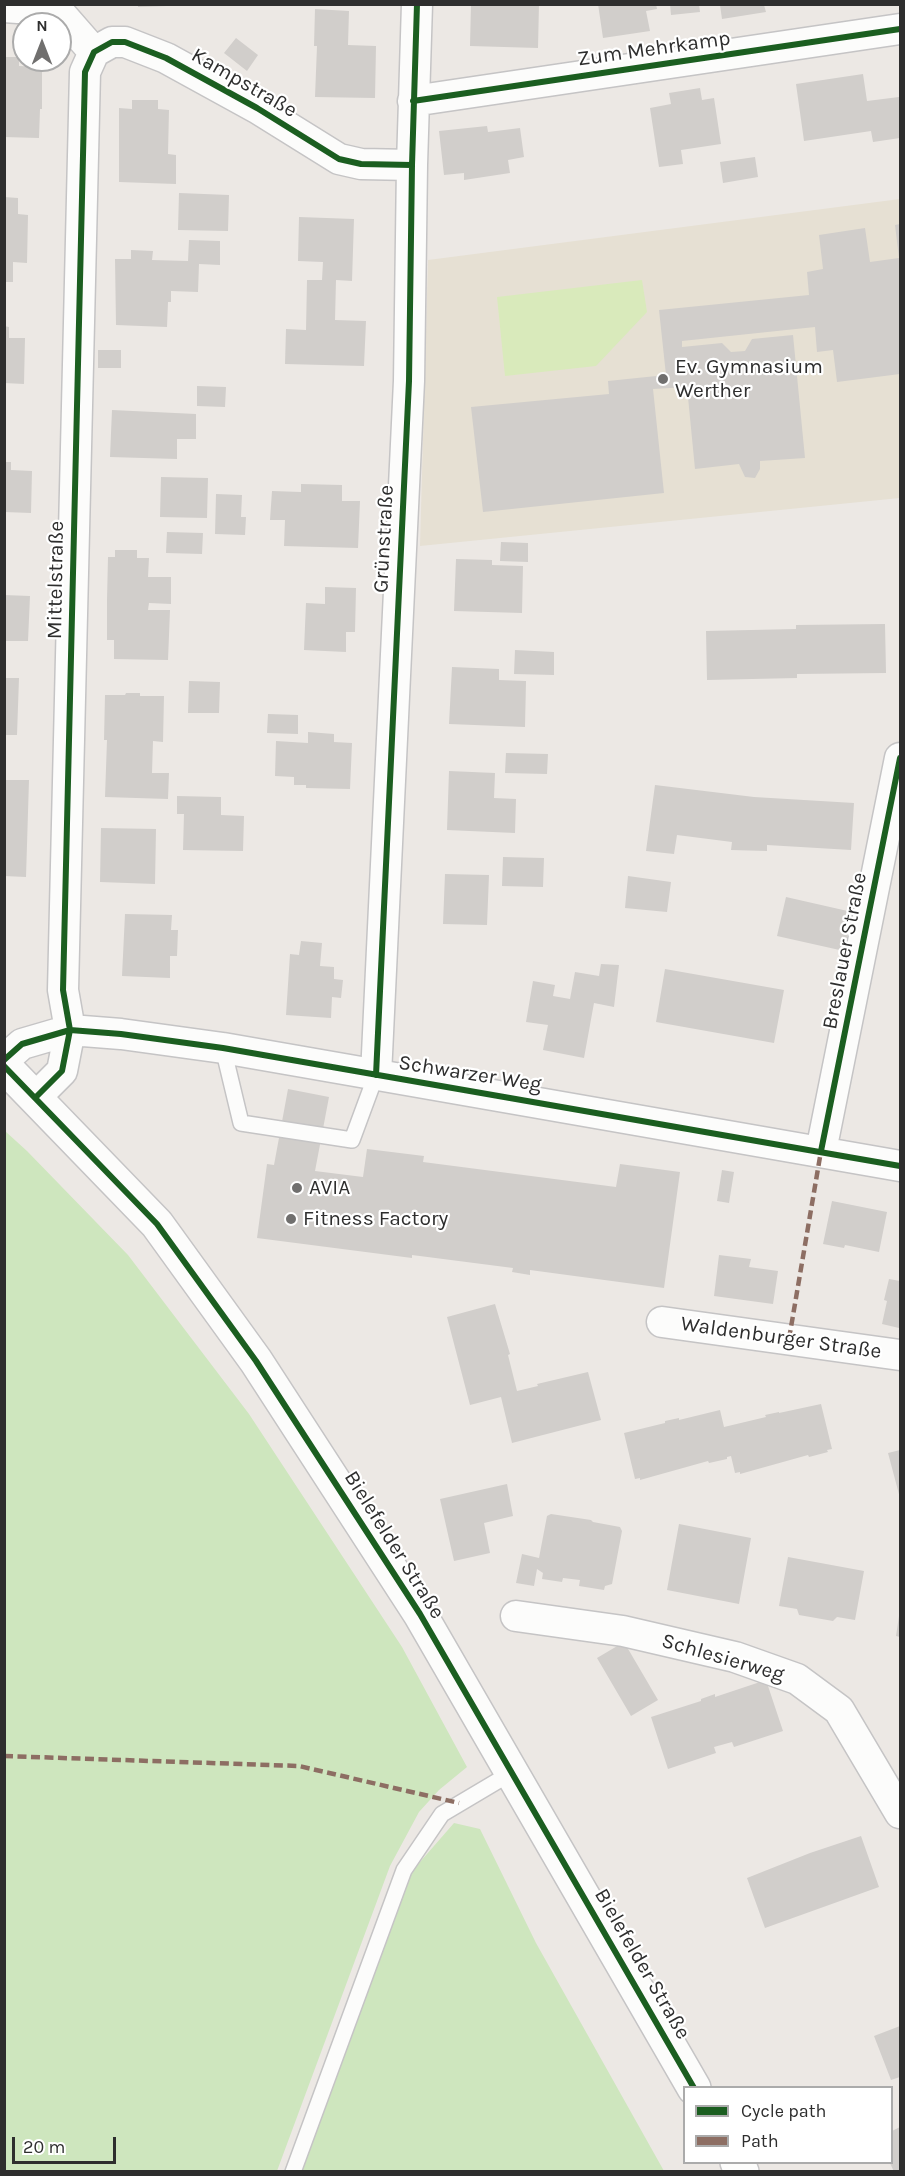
<!DOCTYPE html>
<meta charset="utf-8">
<style>
body{margin:0}
#map{position:relative;width:905px;height:2176px;overflow:hidden;background:#ece8e4;font-family:Karla,sans-serif}
canvas{display:block}
.frame{position:absolute;inset:0;border:6px solid #2e2e2e;pointer-events:none}
.legend{position:absolute;left:683px;top:2086px;width:210px;height:78px;box-sizing:border-box;background:#fff;border:2px solid #ababab;margin:0;padding:8px 10px;list-style:none;font-size:18px;color:#2e2e2e}
.legend li{display:flex;align-items:center;gap:12px;height:30px}
.legend b{width:30px;border:2px solid #ababab}
.north{position:absolute;left:12px;top:12px;width:60px;height:60px;box-sizing:border-box;background:#fff;border:2px solid #ababab;border-radius:50%;rotate:0deg;font-size:16px;font-weight:700;line-height:24px;text-align:center;color:#2e2e2e}
.north::after{content:'';display:block;margin:auto;width:21px;height:27px;background:#706f6e;clip-path:polygon(50% 0,100% 100%,50% 72%,0 100%)}
.scale{position:absolute;left:12px;top:2137px;width:104px;height:27px;box-sizing:border-box;border:3px solid #2e2e2e;border-top:0;padding-left:8px;font-size:18px;line-height:21px;white-space:nowrap;color:#2e2e2e;-webkit-text-stroke:4px #fff;paint-order:stroke}
</style>
<div id="map">
<canvas width="905" height="2176"></canvas>
<div class="frame"></div>
<ul class="legend">
<li><b style="height:8px;background:#1b5e20"></b>Cycle path</li>
<li><b style="height:8px;background:#8d6e63"></b>Path</li>
</ul>
<div class="north">N</div>
<div class="scale">20 m</div>
</div>
<script>
const g = document.querySelector('canvas').getContext('2d');
g.lineJoin = 'round';
function fill(path, color) { g.fillStyle = color; g.fill(path, 'evenodd'); }
function strokePath(path, color, width, dash) { g.strokeStyle = color; g.lineWidth = width; g.lineCap = dash ? 'butt' : 'round'; g.setLineDash(dash || []); g.stroke(path); }
function label(font, color, halo, rows, align = 'center') {
  g.font = font + ' Karla,sans-serif'; g.lineWidth = 4.5; g.setLineDash([]); g.textBaseline = 'middle'; g.strokeStyle = halo; g.fillStyle = color; for (const [text, x, y, turn = 0] of rows) {
    g.save(); g.translate(x, y); g.rotate((+turn || 0) * Math.PI / 180); g.textAlign = isNaN(turn) ? turn : align; if (halo) g.strokeText(text, 0, 0); g.fillText(text, 0, 0); g.restore();
  }
}
fill(new Path2D(`
 M 900,199 L 900,498 L 420,546 L 428,260 Z`), '#e6e0d3');
fill(new Path2D(`
 M 5,1131 L 27,1151 L 128,1255 L 249,1414 L 402,1647 L 467,1767 L 439,1790 L 419,1812 L 390,1866 L 277,2171 L 5,2171 Z
 M 454,1823 L 480,1829 L 536,1943 L 664,2171 L 303,2172 L 303,2164 L 413,1870 Z`), '#cee6be');
fill(new Path2D(`
 M 642,280 L 647,312 L 596,366 L 505,376 L 497,297 Z`), '#d9eabb');
fill(new Path2D(`
 M 138,4 L 167,4 L 167,6 L 138,7 Z
 M 471,4 L 539,4 L 538,48 L 470,46 Z
 M 598,4 L 656,4 L 657,9 L 646,11 L 650,31 L 603,38 Z
 M 670,4 L 699,4 L 700,12 L 671,15 Z
 M 720,5 L 764,5 L 766,12 L 722,19 Z
 M 315,9 L 349,11 L 348,45 L 376,46 L 375,98 L 315,97 L 317,46 L 314,46 Z
 M 236,38 L 258,55 L 247,71 L 224,53 Z
 M 4,57 L 19,57 L 19,66 L 42,67 L 42,109 L 40,109 L 39,138 L 4,137 Z
 M 863,74 L 867,101 L 899,97 L 900,138 L 873,142 L 871,131 L 804,141 L 796,84 Z
 M 700,88 L 702,100 L 714,98 L 721,144 L 681,150 L 683,164 L 659,167 L 650,108 L 671,104 L 669,93 Z
 M 132,100 L 158,100 L 158,109 L 169,110 L 168,154 L 176,155 L 176,184 L 119,182 L 119,108 L 132,109 Z
 M 487,126 L 488,132 L 520,128 L 524,157 L 508,160 L 510,173 L 464,180 L 464,173 L 444,175 L 439,131 Z
 M 755,157 L 758,177 L 723,183 L 720,162 Z
 M 179,193 L 229,195 L 228,231 L 178,230 Z
 M 4,197 L 18,198 L 18,214 L 28,215 L 27,263 L 13,262 L 13,282 L 4,282 Z
 M 299,217 L 354,219 L 352,281 L 336,280 L 335,320 L 366,321 L 364,366 L 285,364 L 286,329 L 306,330 L 307,280 L 322,280 L 323,262 L 298,261 Z
 M 900,224 L 900,374 L 837,382 L 833,350 L 817,352 L 815,327 L 682,341 L 682,347 L 722,343 L 731,352 L 745,351 L 752,339 L 793,335 L 805,458 L 760,461 L 760,469 L 755,478 L 745,477 L 739,464 L 695,469 L 687,387 L 653,389 L 664,493 L 483,512 L 471,407 L 609,394 L 608,381 L 666,375 L 659,310 L 809,295 L 807,272 L 823,269 L 819,235 L 865,228 L 870,262 L 899,258 L 895,225 Z
 M 189,240 L 220,241 L 220,265 L 199,264 L 198,292 L 171,291 L 171,302 L 168,302 L 167,327 L 116,325 L 115,259 L 131,259 L 131,250 L 153,251 L 152,260 L 188,261 Z
 M 4,326 L 9,327 L 9,338 L 25,338 L 24,384 L 4,383 Z
 M 98,350 L 121,350 L 121,368 L 98,368 Z
 M 197,386 L 226,387 L 225,407 L 197,406 Z
 M 112,410 L 196,414 L 196,439 L 177,439 L 177,459 L 110,457 Z
 M 4,462 L 11,462 L 11,470 L 32,471 L 31,513 L 4,512 Z
 M 161,477 L 208,478 L 207,518 L 160,517 Z
 M 301,484 L 342,485 L 342,501 L 360,501 L 358,548 L 284,546 L 285,520 L 270,520 L 272,491 L 301,492 Z
 M 216,494 L 242,495 L 241,517 L 246,517 L 245,535 L 215,534 Z
 M 167,532 L 203,533 L 202,554 L 166,553 Z
 M 501,542 L 528,543 L 528,562 L 500,561 Z
 M 115,550 L 137,550 L 137,558 L 149,558 L 148,577 L 171,577 L 171,604 L 149,603 L 148,610 L 170,610 L 168,660 L 114,659 L 114,640 L 107,640 L 107,600 L 108,557 L 115,557 Z
 M 456,559 L 492,560 L 492,565 L 523,566 L 522,613 L 454,611 Z
 M 325,587 L 356,588 L 355,632 L 346,632 L 346,652 L 304,650 L 306,603 L 325,604 Z
 M 4,595 L 30,596 L 28,641 L 4,641 Z
 M 885,624 L 886,673 L 797,674 L 797,678 L 707,680 L 706,631 L 796,629 L 796,625 Z
 M 515,650 L 554,652 L 554,675 L 514,674 Z
 M 452,667 L 499,669 L 499,680 L 526,681 L 525,727 L 449,724 Z
 M 4,678 L 19,678 L 17,735 L 4,735 Z
 M 189,681 L 220,682 L 219,713 L 188,713 Z
 M 126,693 L 140,693 L 140,696 L 164,696 L 163,742 L 153,741 L 152,773 L 169,773 L 168,799 L 105,797 L 107,740 L 104,740 L 105,695 L 125,695 Z
 M 268,714 L 298,715 L 298,734 L 267,733 Z
 M 308,732 L 334,734 L 334,742 L 352,743 L 350,789 L 306,788 L 306,785 L 294,785 L 294,777 L 275,776 L 276,741 L 308,743 Z
 M 506,753 L 548,754 L 547,774 L 505,773 Z
 M 449,771 L 495,773 L 494,798 L 516,799 L 515,833 L 447,830 Z
 M 4,780 L 29,780 L 26,877 L 4,876 Z
 M 655,785 L 754,797 L 854,803 L 851,850 L 767,845 L 767,851 L 731,850 L 732,842 L 677,835 L 674,854 L 646,851 Z
 M 177,796 L 221,797 L 221,815 L 244,816 L 243,851 L 183,850 L 184,814 L 177,814 Z
 M 101,828 L 156,829 L 155,884 L 100,882 Z
 M 503,857 L 544,858 L 543,887 L 502,886 Z
 M 445,874 L 489,875 L 487,925 L 443,924 Z
 M 628,876 L 671,882 L 667,912 L 625,908 Z
 M 786,897 L 852,912 L 844,951 L 777,936 Z
 M 125,914 L 172,915 L 171,930 L 178,930 L 177,956 L 170,956 L 170,978 L 122,976 Z
 M 301,941 L 322,943 L 320,966 L 334,967 L 334,979 L 343,980 L 341,998 L 332,997 L 331,1018 L 286,1015 L 290,954 L 299,955 Z
 M 601,964 L 619,965 L 614,1007 L 594,1003 L 584,1058 L 543,1050 L 548,1025 L 526,1022 L 533,981 L 555,985 L 553,996 L 570,999 L 575,972 L 599,976 Z
 M 665,969 L 784,990 L 774,1043 L 656,1022 Z
 M 288,1089 L 329,1097 L 315,1171 L 363,1177 L 367,1149 L 424,1156 L 423,1162 L 616,1187 L 620,1164 L 680,1172 L 664,1288 L 530,1270 L 530,1275 L 512,1272 L 513,1268 L 412,1255 L 412,1258 L 257,1238 L 267,1164 L 274,1165 Z
 M 722,1170 L 734,1172 L 729,1203 L 717,1201 Z
 M 832,1201 L 887,1212 L 879,1252 L 845,1245 L 844,1248 L 823,1244 Z
 M 719,1255 L 751,1259 L 749,1267 L 778,1271 L 773,1304 L 714,1296 Z
 M 889,1279 L 900,1281 L 899,1328 L 882,1324 L 887,1301 L 884,1300 Z
 M 495,1304 L 510,1354 L 508,1355 L 517,1391 L 538,1386 L 537,1384 L 588,1372 L 601,1420 L 512,1443 L 501,1397 L 470,1405 L 447,1317 Z
 M 821,1404 L 832,1449 L 827,1450 L 828,1452 L 809,1457 L 808,1455 L 740,1474 L 740,1472 L 735,1473 L 731,1456 L 727,1457 L 727,1459 L 709,1463 L 708,1461 L 640,1480 L 640,1478 L 635,1479 L 624,1433 L 665,1423 L 665,1421 L 679,1418 L 679,1420 L 720,1410 L 724,1427 L 766,1417 L 765,1415 L 779,1412 L 779,1413 Z
 M 900,1450 L 900,1498 L 888,1453 Z
 M 507,1484 L 513,1516 L 484,1523 L 490,1553 L 454,1561 L 440,1499 Z
 M 551,1514 L 591,1520 L 593,1522 L 620,1527 L 622,1531 L 612,1584 L 605,1586 L 604,1590 L 579,1586 L 580,1580 L 563,1578 L 562,1582 L 542,1579 L 543,1573 L 537,1569 L 534,1586 L 516,1583 L 522,1554 L 539,1558 L 547,1516 Z
 M 679,1524 L 751,1538 L 739,1604 L 667,1590 Z
 M 788,1557 L 864,1571 L 855,1620 L 837,1617 L 833,1621 L 799,1615 L 797,1609 L 779,1606 Z
 M 899,1616 L 900,1616 L 900,1637 L 896,1636 Z
 M 624,1642 L 658,1700 L 631,1716 L 597,1658 Z
 M 766,1680 L 783,1731 L 734,1747 L 732,1742 L 714,1747 L 716,1753 L 668,1769 L 651,1717 L 701,1701 L 701,1699 L 715,1694 L 715,1697 Z
 M 861,1836 L 879,1887 L 765,1928 L 747,1878 L 810,1853 Z
 M 900,2026 L 900,2077 L 891,2080 L 874,2036 Z
 M 900,2127 L 900,2172 L 894,2172 L 890,2163 L 892,2131 Z`), '#d1cecb');
const lane = new Path2D(`
 M 223,1048 L 241,1123 L 352,1140 L 376,1075
 M 293,2172 L 404,1870 L 442,1814 L 511,1773`);
const street = new Path2D(`
 M 52,4 L 94,52
 M 4,7 L 18,8 L 33,4
 M 413,101 L 900,29
 M 4,1060 L 22,1044 L 70,1030 L 121,1034 L 223,1048 L 900,1166
 M 376,1075 L 409,381 L 412,165 L 417,4
 M 35,1098 L 62,1071 L 70,1030 L 63,990 L 85,72 L 94,52 L 112,42 L 125,42 L 166,58 L 257,108 L 339,159 L 361,164 L 412,165
 M 821,1151 L 900,758
 M 662,1322 L 900,1355
 M 516,1616 L 623,1631 L 735,1657 L 797,1679 L 839,1710 L 900,1813`);
const secondary = new Path2D(`
 M 4,1066 L 157,1224 L 256,1361 L 420,1614 L 694,2088
 M 737,2162 L 742,2172`);
strokePath(lane, '#c5c4c5', 18);
strokePath(street, '#c5c4c5', 33);
strokePath(secondary, '#c5c4c5', 36);
strokePath(lane, '#fcfcfb', 15);
strokePath(street, '#fcfcfb', 30);
strokePath(secondary, '#fcfcfb', 33);
strokePath(new Path2D(`
 M 789,1339 L 821,1151
 M 4,1756 L 299,1766 L 459,1803`), '#8d6e63', 4.5, [9, 4.5]);
strokePath(new Path2D(`
 M 413,101 L 900,29
 M 4,1060 L 22,1044 L 70,1030 L 121,1034 L 223,1048 L 900,1166
 M 4,1066 L 157,1224 L 256,1361 L 420,1614 L 694,2088
 M 376,1075 L 409,381 L 412,165 L 417,4
 M 35,1098 L 62,1071 L 70,1030 L 63,990 L 85,72 L 94,52 L 112,42 L 125,42 L 166,58 L 257,108 L 339,159 L 361,164 L 412,165
 M 821,1151 L 900,758`), '#1b5e20', 6);
for (const [x, y, r, color] of [
 [663,379,6,"#706f6e"],
 [297,1188,6,"#706f6e"],
 [291,1219,6,"#706f6e"]
]) { const dot = new Path2D(); dot.arc(x, y, r, 0, 2 * Math.PI); g.fillStyle = color; g.fill(dot); strokePath(dot, '#fff', 2); }
label('21px', '#2e2e2e', '#fff', [
 ["Zum Mehrkamp",654,49,-8],
 ["Kampstraße",244,83,30],
 ["Grünstraße",384,539,-87],
 ["Mittelstraße",56,580,-89],
 ["Breslauer Straße",845,951,-79],
 ["Schwarzer Weg",470,1074,9],
 ["Waldenburger Straße",781,1338,8],
 ["Bielefelder Straße",394,1545,58],
 ["Schlesierweg",723,1658,16],
 ["Bielefelder Straße",642,1964,60]
]);
label('21px', '#2e2e2e', '#fff', [
 ["Ev. Gymnasium",675,367],
 ["Werther",675,391],
 ["AVIA",309,1188],
 ["Fitness Factory",303,1219]
], 'left');
</script>
